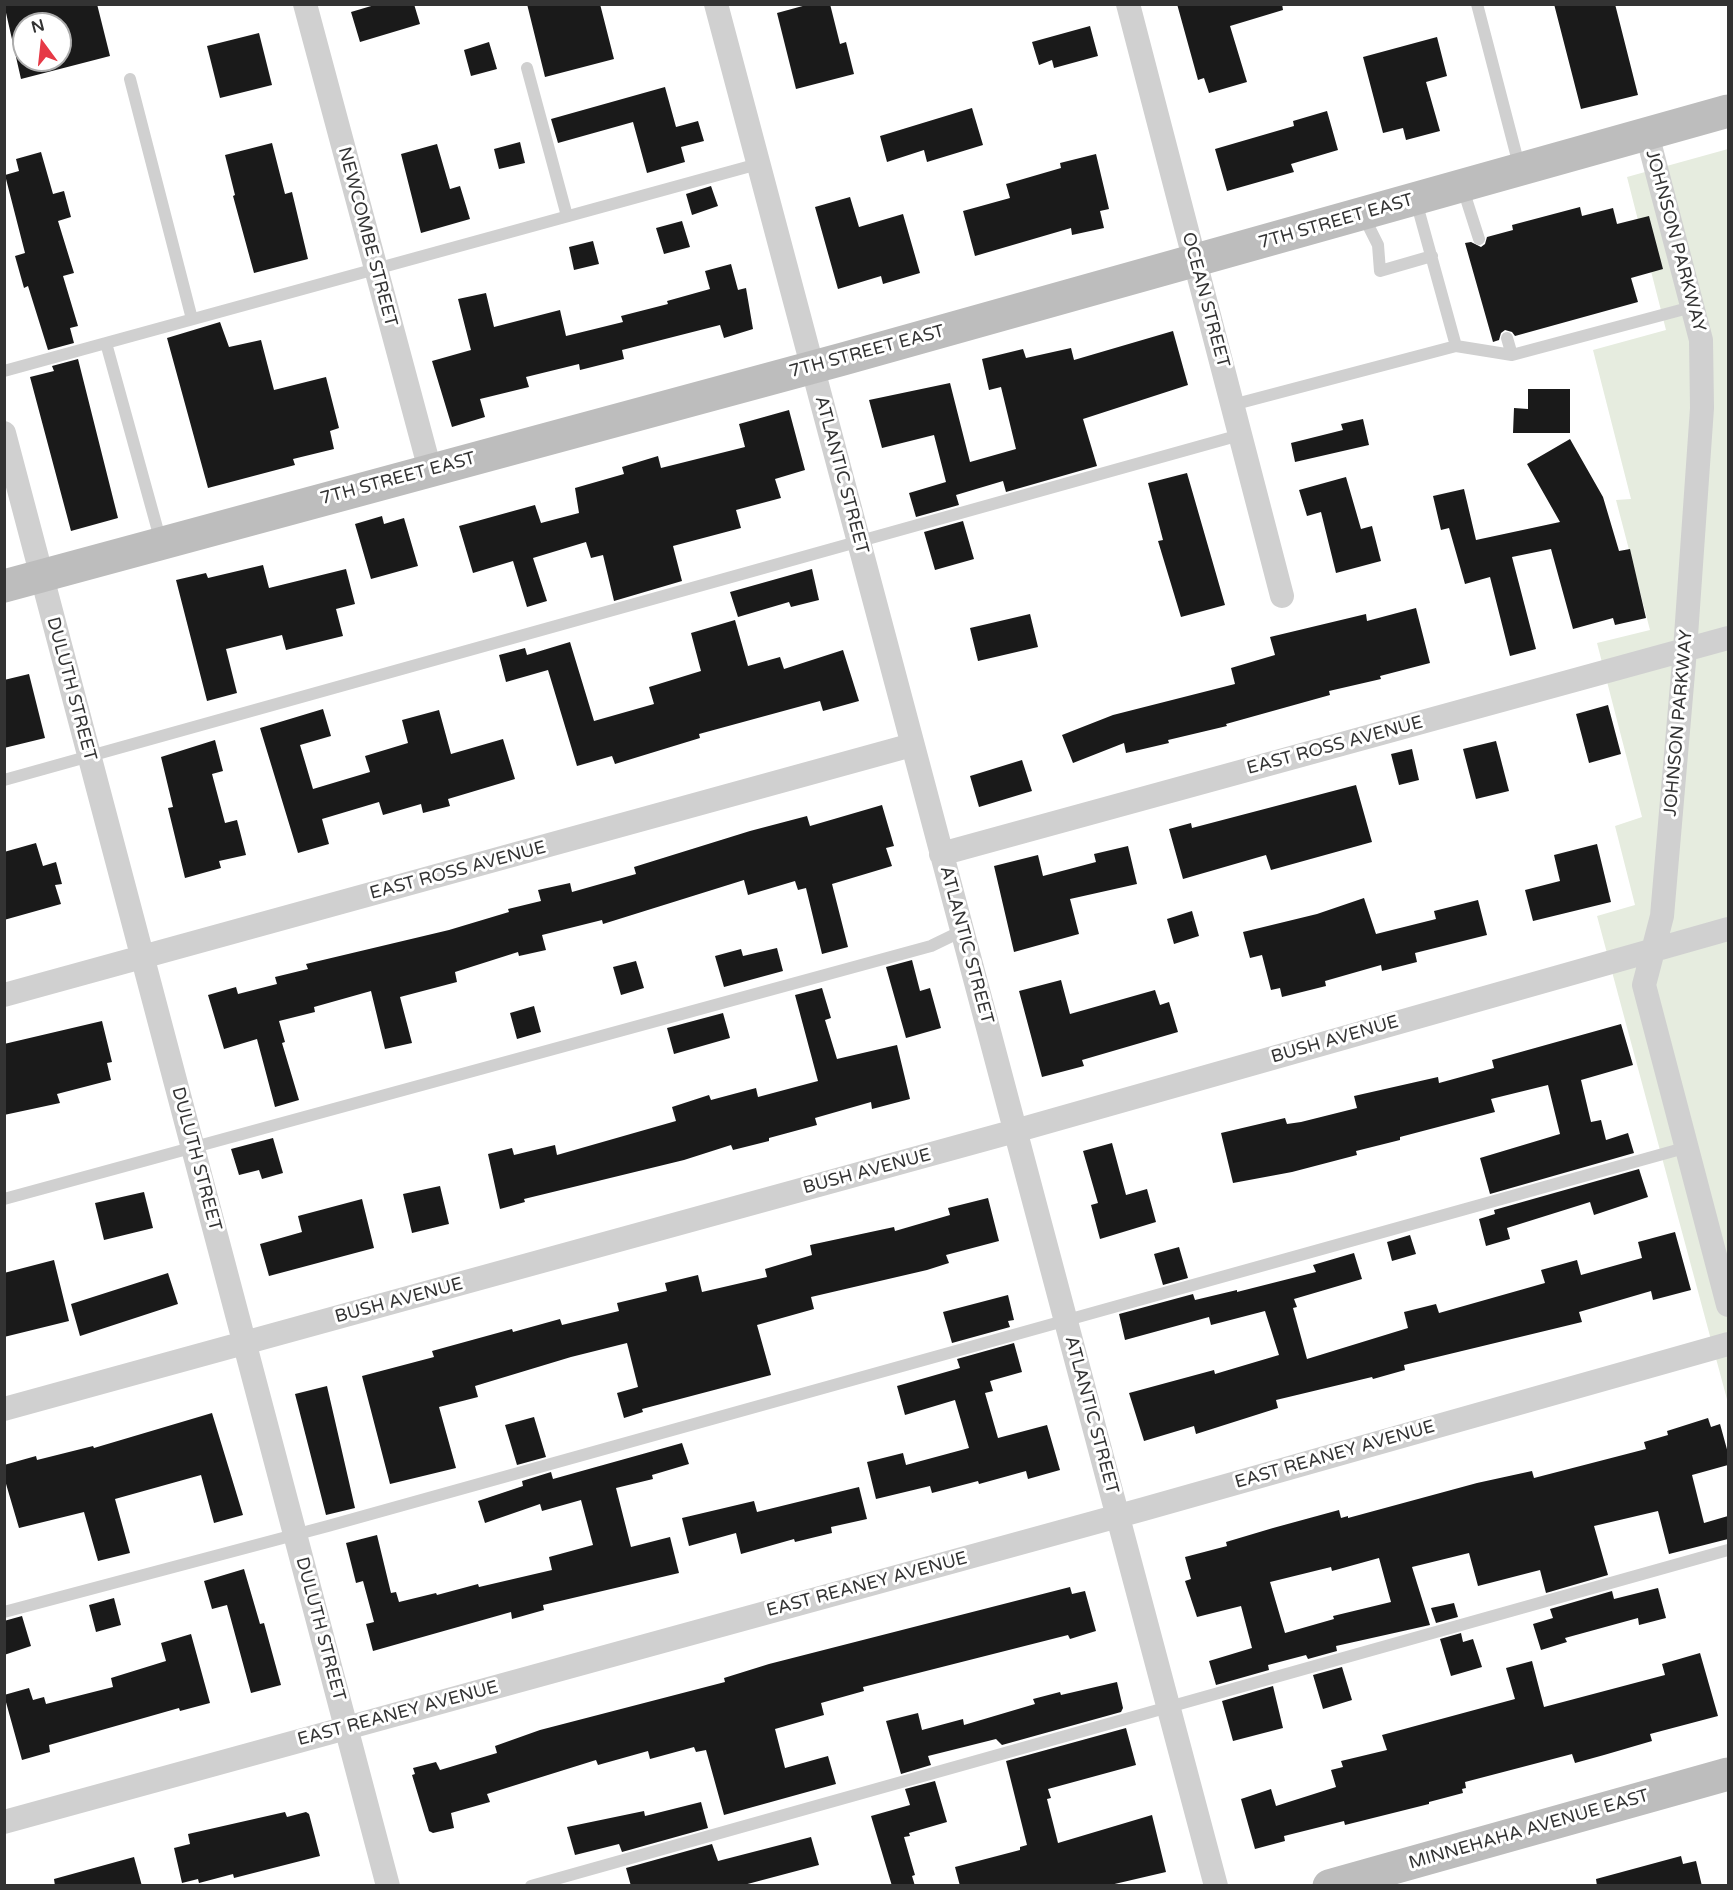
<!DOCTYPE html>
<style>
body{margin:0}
#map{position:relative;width:1733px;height:1890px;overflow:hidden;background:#fff;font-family:"Varela Round",sans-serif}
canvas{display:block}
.frame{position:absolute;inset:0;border:6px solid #333;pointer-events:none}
.north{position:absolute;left:12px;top:12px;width:60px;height:60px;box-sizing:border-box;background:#fff;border:2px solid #adadad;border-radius:50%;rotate:345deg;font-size:16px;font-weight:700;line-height:24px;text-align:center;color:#333}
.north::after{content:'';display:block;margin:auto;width:21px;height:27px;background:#e63946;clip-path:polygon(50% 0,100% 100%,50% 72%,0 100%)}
</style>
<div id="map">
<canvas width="1733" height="1890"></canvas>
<div class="frame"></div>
<div class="north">N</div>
</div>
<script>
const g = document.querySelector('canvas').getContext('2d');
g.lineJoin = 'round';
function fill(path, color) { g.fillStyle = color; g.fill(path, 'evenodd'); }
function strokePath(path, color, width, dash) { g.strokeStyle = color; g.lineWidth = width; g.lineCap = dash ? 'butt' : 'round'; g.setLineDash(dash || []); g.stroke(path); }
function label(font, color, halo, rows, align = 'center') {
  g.font = font + ' "Varela Round",sans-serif'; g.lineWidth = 6; g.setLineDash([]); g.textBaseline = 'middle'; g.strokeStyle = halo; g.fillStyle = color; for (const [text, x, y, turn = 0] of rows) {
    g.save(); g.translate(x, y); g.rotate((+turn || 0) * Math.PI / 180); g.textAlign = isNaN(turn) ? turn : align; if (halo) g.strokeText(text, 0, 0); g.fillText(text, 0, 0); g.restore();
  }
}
fill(new Path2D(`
 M 1728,149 L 1728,1403 L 1597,916 L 1635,905 L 1615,826 L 1642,817 L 1597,643 L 1650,630 L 1616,500 L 1631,499 L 1593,350 L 1666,330 L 1627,177 Z`), '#e6ecdf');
fill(new Path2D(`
 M 4,4 L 97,4 L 110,56 L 21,79 ZM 24,24 L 60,24 L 60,60 L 24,60 Z
 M 378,4 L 414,4 L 420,24 L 360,42 L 351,12 Z
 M 527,4 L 600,4 L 614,59 L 545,77 Z
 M 810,4 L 830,4 L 840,44 L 846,42 L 854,74 L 796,89 L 777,13 Z
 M 1177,4 L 1282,4 L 1283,10 L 1230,26 L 1247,82 L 1209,93 L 1204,78 L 1198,80 Z
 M 1554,4 L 1615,4 L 1638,95 L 1581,109 Z
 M 1090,26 L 1098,56 L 1054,68 L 1052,60 L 1039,65 L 1032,42 Z
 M 259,33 L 272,85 L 220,98 L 207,46 Z
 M 1437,37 L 1447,76 L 1426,82 L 1440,131 L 1406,140 L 1403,128 L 1383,133 L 1363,57 Z
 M 489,42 L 497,69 L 471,76 L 464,50 Z
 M 665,87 L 676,127 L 698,121 L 704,141 L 681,147 L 685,162 L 647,173 L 633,122 L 558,143 L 551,119 Z
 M 972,108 L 983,145 L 927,162 L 924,150 L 887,162 L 880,136 Z
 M 1327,111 L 1338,150 L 1291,164 L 1294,172 L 1227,191 L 1215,149 L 1294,126 L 1293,121 Z
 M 520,142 L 525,163 L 499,169 L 494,149 Z
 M 272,143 L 285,194 L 292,192 L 308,259 L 254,273 L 233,196 L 235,195 L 225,155 Z
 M 437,144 L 450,189 L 460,186 L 470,219 L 421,233 L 401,154 Z
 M 41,152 L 53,194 L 64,191 L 71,217 L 58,221 L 74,273 L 63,276 L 78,326 L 70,328 L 74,343 L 48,350 L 28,286 L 24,288 L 15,256 L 25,253 L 5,175 L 19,171 L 16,159 Z
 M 1096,154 L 1109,209 L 1100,211 L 1104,228 L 1072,235 L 1071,228 L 975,256 L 963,211 L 1010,198 L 1006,184 L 1061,168 L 1060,163 Z
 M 711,186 L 718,206 L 692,215 L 686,194 Z
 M 850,197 L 859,227 L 903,214 L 920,273 L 883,284 L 881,276 L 838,289 L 815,207 Z
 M 1580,207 L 1582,216 L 1613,208 L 1617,224 L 1649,216 L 1663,269 L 1631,278 L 1638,302 L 1515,336 L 1512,332 L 1505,330 L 1501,333 L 1499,340 L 1493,342 L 1465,243 L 1471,242 L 1481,247 L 1485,244 L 1487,237 L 1513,230 L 1512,225 Z
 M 682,221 L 690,247 L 664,254 L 656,228 Z
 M 593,241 L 599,264 L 574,270 L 569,247 Z
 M 731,264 L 738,290 L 746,288 L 753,329 L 724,338 L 720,325 L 622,350 L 624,359 L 580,370 L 579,364 L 526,377 L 529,387 L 480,399 L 485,417 L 452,427 L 432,361 L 471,350 L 458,299 L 486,293 L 494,327 L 560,310 L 566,336 L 623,322 L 621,316 L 668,304 L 667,301 L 710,289 L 705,271 Z
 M 220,322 L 229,347 L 261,340 L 274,390 L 326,377 L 339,428 L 330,431 L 334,449 L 293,459 L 295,465 L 208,488 L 167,338 Z
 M 1173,331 L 1188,385 L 1083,419 L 1097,466 L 1006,492 L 1003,481 L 956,495 L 959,505 L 916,517 L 909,493 L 946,482 L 934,435 L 882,448 L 869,400 L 950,383 L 970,462 L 1016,449 L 1001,387 L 989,390 L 982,359 L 1023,349 L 1026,358 L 1071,348 L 1074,360 Z
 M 78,359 L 118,518 L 71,531 L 30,377 L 54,371 L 52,366 Z
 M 1528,389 L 1570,389 L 1570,433 L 1513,433 L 1514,408 L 1528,409 Z
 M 789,410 L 805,470 L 775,479 L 781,498 L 736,510 L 741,528 L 673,546 L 682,581 L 614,601 L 603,555 L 591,558 L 586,542 L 533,558 L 547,601 L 527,607 L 513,561 L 473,573 L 459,526 L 535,505 L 541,523 L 579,513 L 575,488 L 624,474 L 622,467 L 658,456 L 661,468 L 745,447 L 739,424 Z
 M 1363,419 L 1369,445 L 1295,462 L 1291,443 L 1343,430 L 1341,424 Z
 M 1570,439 L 1603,497 L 1619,551 L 1630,549 L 1646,618 L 1615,625 L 1613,618 L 1573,629 L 1551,549 L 1512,557 L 1536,649 L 1510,656 L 1490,577 L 1465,584 L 1449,528 L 1441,530 L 1433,496 L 1464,489 L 1476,540 L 1560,522 L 1527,464 Z
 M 1187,473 L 1225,605 L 1181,617 L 1158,541 L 1163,540 L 1148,483 Z
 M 1346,477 L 1361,529 L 1372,526 L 1381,561 L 1336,573 L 1321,512 L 1307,516 L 1299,490 Z
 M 382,516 L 384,524 L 404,518 L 418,566 L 371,579 L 355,524 Z
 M 963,521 L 974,559 L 935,570 L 924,532 Z
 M 263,565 L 269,588 L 346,569 L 355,604 L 336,609 L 343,636 L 286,650 L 282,635 L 226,649 L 237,693 L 207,701 L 176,580 L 206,573 L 208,578 Z
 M 812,569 L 819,600 L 791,607 L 789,602 L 738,617 L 730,592 Z
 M 1416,608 L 1430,663 L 1380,676 L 1381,679 L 1329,691 L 1330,695 L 1226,724 L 1227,726 L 1168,740 L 1169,743 L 1126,753 L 1124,743 L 1073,763 L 1062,735 L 1113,715 L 1235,684 L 1231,668 L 1275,655 L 1270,637 L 1366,614 L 1367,621 Z
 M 1030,614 L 1038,647 L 978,661 L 970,628 Z
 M 735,620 L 748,666 L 780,657 L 784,669 L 843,650 L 859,701 L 823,711 L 820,701 L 699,734 L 700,738 L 615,764 L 612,756 L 577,766 L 548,670 L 506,682 L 499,655 L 525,648 L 527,655 L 570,642 L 594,721 L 654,704 L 649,687 L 701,671 L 691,633 Z
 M 29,674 L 45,738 L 4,748 L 4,680 Z
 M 1608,705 L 1621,754 L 1589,763 L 1576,714 Z
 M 323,709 L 331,736 L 300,745 L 313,789 L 370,772 L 365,756 L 408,743 L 402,720 L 439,710 L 451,754 L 503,739 L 515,779 L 448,799 L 450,806 L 423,813 L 421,804 L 383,815 L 379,802 L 322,819 L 329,844 L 298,853 L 260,728 Z
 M 215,740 L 223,771 L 212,774 L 225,823 L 237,820 L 246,855 L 219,861 L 221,868 L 185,878 L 168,808 L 173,807 L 161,757 Z
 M 1496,741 L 1509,791 L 1476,799 L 1463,749 Z
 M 1412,749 L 1419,780 L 1399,785 L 1391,754 Z
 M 1022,760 L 1032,791 L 979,807 L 970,776 Z
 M 1356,785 L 1372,842 L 1271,870 L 1266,855 L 1183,879 L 1169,829 L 1191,823 L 1192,828 Z
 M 882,805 L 894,846 L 886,848 L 892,866 L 832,884 L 848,947 L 822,954 L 806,888 L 798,890 L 795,881 L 748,895 L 744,880 L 603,924 L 602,920 L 542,935 L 546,950 L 519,956 L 518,952 L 455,972 L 457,982 L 400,997 L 412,1043 L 385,1049 L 371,991 L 314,1007 L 315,1012 L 279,1021 L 285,1042 L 282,1043 L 299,1100 L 275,1107 L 257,1039 L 224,1049 L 208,995 L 236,987 L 238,994 L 277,984 L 275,977 L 308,969 L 306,964 L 449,930 L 509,912 L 508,909 L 541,901 L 538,890 L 570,883 L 572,892 L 636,874 L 634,867 L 750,831 L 807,816 L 810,826 Z
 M 36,843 L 43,866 L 56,862 L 62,884 L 55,885 L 61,904 L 4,920 L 4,852 Z
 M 1597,844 L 1611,902 L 1533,921 L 1525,890 L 1560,881 L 1554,855 Z
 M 1128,846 L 1137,884 L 1070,899 L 1079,934 L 1014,952 L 994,866 L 1038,855 L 1043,876 L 1096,862 L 1094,854 Z
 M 1364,898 L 1376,934 L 1436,919 L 1434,911 L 1478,900 L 1487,935 L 1415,953 L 1417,962 L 1382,971 L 1381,965 L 1325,981 L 1326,986 L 1282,997 L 1280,988 L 1271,990 L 1262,955 L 1250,958 L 1243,932 L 1317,914 Z
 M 1192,911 L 1199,936 L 1174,944 L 1167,919 Z
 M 777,948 L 783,971 L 724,987 L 715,956 L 741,949 L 743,956 Z
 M 912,960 L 920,991 L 930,988 L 941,1028 L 906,1038 L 886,967 Z
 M 636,961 L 644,988 L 621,995 L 613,967 Z
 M 1061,980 L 1070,1014 L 1155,990 L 1160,1005 L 1169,1002 L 1178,1032 L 1082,1060 L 1084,1066 L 1042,1077 L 1019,991 Z
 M 822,988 L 831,1018 L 825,1020 L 837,1059 L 897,1045 L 910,1099 L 872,1109 L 871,1102 L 815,1118 L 817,1125 L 769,1138 L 769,1141 L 733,1150 L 731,1145 L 684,1160 L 524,1199 L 525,1202 L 500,1209 L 488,1154 L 512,1148 L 514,1155 L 555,1145 L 557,1155 L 676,1121 L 672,1107 L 709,1095 L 711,1100 L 756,1088 L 758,1097 L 818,1081 L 795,995 Z
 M 534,1006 L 541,1032 L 517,1039 L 510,1013 Z
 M 723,1013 L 730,1038 L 674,1054 L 667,1028 Z
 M 102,1021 L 112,1062 L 107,1063 L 111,1080 L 57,1094 L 60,1103 L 4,1115 L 4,1044 Z
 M 1621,1024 L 1633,1065 L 1581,1080 L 1591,1122 L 1601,1120 L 1606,1140 L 1628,1133 L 1634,1153 L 1490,1194 L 1480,1158 L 1560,1134 L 1548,1085 L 1491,1099 L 1495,1112 L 1400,1137 L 1400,1140 L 1356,1151 L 1357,1155 L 1292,1172 L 1233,1183 L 1221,1133 L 1285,1118 L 1287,1124 L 1301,1122 L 1357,1108 L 1354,1096 L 1438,1077 L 1439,1083 L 1494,1068 L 1492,1060 Z
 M 273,1138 L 283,1173 L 262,1179 L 259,1170 L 239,1175 L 231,1149 Z
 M 1112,1143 L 1126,1195 L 1147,1189 L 1156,1222 L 1100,1239 L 1091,1205 L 1098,1203 L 1083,1151 Z
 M 1639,1169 L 1648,1197 L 1594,1215 L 1590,1202 L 1507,1228 L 1510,1239 L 1486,1246 L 1479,1219 L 1495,1214 L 1494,1210 Z
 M 440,1186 L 449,1224 L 412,1233 L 403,1194 Z
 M 144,1192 L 153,1228 L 104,1240 L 95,1203 Z
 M 988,1198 L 999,1241 L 946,1255 L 949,1263 L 927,1270 L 811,1297 L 814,1309 L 757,1325 L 771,1375 L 642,1409 L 643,1412 L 624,1418 L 617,1393 L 638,1387 L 627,1343 L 571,1357 L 475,1386 L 478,1397 L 439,1407 L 456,1468 L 390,1484 L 362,1376 L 434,1357 L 432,1351 L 512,1329 L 513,1332 L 560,1319 L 562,1325 L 619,1311 L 617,1303 L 667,1291 L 665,1283 L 698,1275 L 702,1292 L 767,1277 L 765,1269 L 812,1255 L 810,1245 L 894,1227 L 895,1231 L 950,1215 L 948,1208 Z
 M 362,1199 L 374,1248 L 269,1276 L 260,1244 L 302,1232 L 298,1216 Z
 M 1675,1232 L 1691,1290 L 1653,1300 L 1651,1291 L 1579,1312 L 1582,1322 L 1404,1365 L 1405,1370 L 1373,1379 L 1372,1377 L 1276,1400 L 1278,1408 L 1196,1434 L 1194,1426 L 1144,1441 L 1129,1393 L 1214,1370 L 1215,1374 L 1279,1355 L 1265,1311 L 1211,1325 L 1209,1317 L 1125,1340 L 1119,1314 L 1193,1294 L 1195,1300 L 1237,1290 L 1237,1292 L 1316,1272 L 1313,1265 L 1354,1253 L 1362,1279 L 1294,1299 L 1297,1307 L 1293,1308 L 1307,1359 L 1408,1328 L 1404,1312 L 1436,1304 L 1439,1313 L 1545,1283 L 1541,1270 L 1577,1260 L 1581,1275 L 1642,1258 L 1638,1242 Z
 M 1410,1235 L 1416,1254 L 1392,1261 L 1387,1242 Z
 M 1179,1247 L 1188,1278 L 1163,1285 L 1154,1254 Z
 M 54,1260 L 69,1321 L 4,1337 L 4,1273 Z
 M 168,1273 L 178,1304 L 80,1336 L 71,1304 Z
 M 1008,1295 L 1014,1320 L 1008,1321 L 1010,1327 L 952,1343 L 943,1312 Z
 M 1014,1343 L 1022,1372 L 990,1381 L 993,1391 L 985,1393 L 998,1438 L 1047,1425 L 1060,1470 L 1028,1479 L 1026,1471 L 979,1484 L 978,1481 L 932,1493 L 930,1486 L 876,1499 L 867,1462 L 903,1453 L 906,1465 L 969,1448 L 955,1400 L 905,1415 L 897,1386 L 960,1368 L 957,1359 Z
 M 327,1386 L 355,1508 L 326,1515 L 295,1394 Z
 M 212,1413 L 243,1515 L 214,1523 L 201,1475 L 115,1499 L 130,1553 L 98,1561 L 84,1512 L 19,1528 L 4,1477 L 4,1465 L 36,1456 L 37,1460 L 93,1446 L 94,1448 Z
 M 534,1417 L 546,1457 L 517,1465 L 505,1425 Z
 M 1708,1418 L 1711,1427 L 1720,1424 L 1728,1453 L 1728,1465 L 1692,1475 L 1704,1523 L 1728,1516 L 1728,1539 L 1669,1554 L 1658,1511 L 1594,1526 L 1608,1575 L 1546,1593 L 1540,1570 L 1478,1586 L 1469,1553 L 1412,1567 L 1430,1625 L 1336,1646 L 1337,1651 L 1308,1659 L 1306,1655 L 1268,1665 L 1269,1670 L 1216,1685 L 1209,1661 L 1252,1648 L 1241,1606 L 1197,1617 L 1185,1581 L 1191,1579 L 1185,1557 L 1227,1546 L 1226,1542 L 1273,1528 L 1339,1510 L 1341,1518 L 1348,1516 L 1348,1518 L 1477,1483 L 1532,1471 L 1534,1478 L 1646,1449 L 1644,1442 L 1668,1435 L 1667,1431 ZM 1379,1558 L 1391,1602 L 1333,1616 L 1334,1619 L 1285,1633 L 1270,1582 L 1331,1567 L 1332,1571 Z
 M 682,1443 L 689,1464 L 652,1475 L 653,1479 L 616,1488 L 631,1547 L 670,1537 L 679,1573 L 543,1605 L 544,1610 L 512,1619 L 511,1612 L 373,1651 L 366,1624 L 374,1622 L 363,1581 L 356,1583 L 346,1543 L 377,1535 L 391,1593 L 396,1592 L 399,1602 L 436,1593 L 437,1595 L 478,1584 L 479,1587 L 552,1570 L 549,1557 L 593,1545 L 581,1500 L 542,1511 L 540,1504 L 485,1523 L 478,1501 L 523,1486 L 522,1481 L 551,1472 L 553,1479 Z
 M 859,1487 L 867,1519 L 831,1527 L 832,1533 L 795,1542 L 794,1539 L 741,1554 L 736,1533 L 689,1546 L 682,1518 L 754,1501 L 757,1512 Z
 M 244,1569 L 260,1624 L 264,1623 L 281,1685 L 251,1693 L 227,1605 L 212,1609 L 204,1581 Z
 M 1070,1587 L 1072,1594 L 1085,1591 L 1096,1631 L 1070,1639 L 1068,1635 L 863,1687 L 864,1691 L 821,1703 L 824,1715 L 775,1729 L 785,1768 L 828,1756 L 836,1784 L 724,1815 L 706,1750 L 696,1752 L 694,1747 L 650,1759 L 648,1751 L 598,1765 L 596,1760 L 487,1794 L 490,1802 L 451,1813 L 454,1828 L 433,1833 L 429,1831 L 412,1775 L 415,1774 L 413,1768 L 436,1762 L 440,1770 L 497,1753 L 495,1746 L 540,1730 L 725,1682 L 724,1678 L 769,1664 Z
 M 1658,1588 L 1666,1618 L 1639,1625 L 1638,1618 L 1565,1638 L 1567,1642 L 1541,1650 L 1533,1624 L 1553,1618 L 1550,1609 L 1612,1591 L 1614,1599 Z
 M 114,1598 L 121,1625 L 96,1632 L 89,1605 Z
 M 1454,1603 L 1458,1617 L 1436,1623 L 1431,1608 Z
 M 22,1616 L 31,1646 L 4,1655 L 4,1621 Z
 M 1461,1633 L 1463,1642 L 1473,1639 L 1482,1667 L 1451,1676 L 1440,1639 Z
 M 191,1634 L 210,1703 L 180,1711 L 179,1708 L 49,1745 L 50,1752 L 22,1760 L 4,1695 L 29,1688 L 33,1700 L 44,1697 L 46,1704 L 113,1687 L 111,1678 L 166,1661 L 161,1643 Z
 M 1700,1653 L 1718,1716 L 1650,1734 L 1652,1741 L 1604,1755 L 1575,1763 L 1572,1754 L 1465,1782 L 1466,1788 L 1462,1789 L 1463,1793 L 1429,1802 L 1429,1804 L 1345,1825 L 1344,1821 L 1284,1836 L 1285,1841 L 1255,1849 L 1241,1799 L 1271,1789 L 1276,1806 L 1336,1787 L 1331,1770 L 1343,1767 L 1341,1761 L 1387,1750 L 1382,1735 L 1515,1699 L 1506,1668 L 1532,1661 L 1544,1707 L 1665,1675 L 1662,1664 Z
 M 1342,1667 L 1352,1700 L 1323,1709 L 1313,1675 Z
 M 1117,1682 L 1123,1708 L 1121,1712 L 1002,1745 L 996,1739 L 928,1756 L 931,1765 L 901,1774 L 886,1721 L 918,1713 L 922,1730 L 963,1719 L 964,1725 L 1035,1704 L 1033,1699 L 1060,1692 L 1061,1695 Z
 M 1273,1686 L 1283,1728 L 1233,1741 L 1222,1701 Z
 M 1126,1728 L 1136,1765 L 1048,1789 L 1051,1798 L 1047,1799 L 1058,1843 L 1152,1815 L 1166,1872 L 1106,1886 L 960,1886 L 955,1867 L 1020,1850 L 1020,1847 L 1027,1845 L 1006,1761 Z
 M 935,1781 L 947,1822 L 909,1833 L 910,1836 L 904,1837 L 915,1875 L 912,1876 L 915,1886 L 892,1886 L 871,1816 L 910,1805 L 905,1789 Z
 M 701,1802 L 708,1828 L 622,1852 L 619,1844 L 575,1855 L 567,1827 L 644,1811 L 645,1816 Z
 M 285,1812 L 287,1817 L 306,1812 L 309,1814 L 320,1856 L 234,1878 L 233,1874 L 199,1883 L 198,1879 L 182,1883 L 174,1848 L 190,1844 L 188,1834 Z
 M 811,1837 L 819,1865 L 740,1886 L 631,1886 L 626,1868 L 712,1844 L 718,1861 Z
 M 1681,1856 L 1683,1864 L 1696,1861 L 1702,1886 L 1597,1886 L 1596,1879 Z
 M 134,1857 L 142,1886 L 55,1886 L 54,1879 Z`), '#1a1a1a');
strokePath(new Path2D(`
 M 1477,4 L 1520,169
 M 527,68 L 567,216
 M 130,79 L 192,319
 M 1462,186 L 1479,239
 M 1363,215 L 1378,245 L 1380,271 L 1432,256
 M 106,343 L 161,542
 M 1456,346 L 1512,355 L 1507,338
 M 1512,355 L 1692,307
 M 4,371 L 758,164
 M 1232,405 L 1456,346 L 1416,201
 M 4,780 L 1240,435
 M 4,1199 L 931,946 L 962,931
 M 4,1612 L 328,1526 L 1688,1147
 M 531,1886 L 1728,1550`), '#d0d0d0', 12);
strokePath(new Path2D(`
 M 305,4 L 430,470
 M 716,4 L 1216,1886
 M 1128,4 L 1282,596
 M 1647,134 L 1701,340 L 1702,408 L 1685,650 L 1662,916 L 1644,985 L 1728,1305
 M 4,433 L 388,1886
 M 941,854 L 1728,638
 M 4,995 L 912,745
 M 4,1409 L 1015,1131 L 1728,929
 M 4,1822 L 1144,1509 L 1728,1344`), '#d0d0d0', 24);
strokePath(new Path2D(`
 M 4,586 L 843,359 L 1728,111
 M 1329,1886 L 1728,1774`), '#bdbdbd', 33);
label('18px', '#333', '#fff', [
 ["7TH STREET EAST",1336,222,-16],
 ["NEWCOMBE STREET",367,237,75],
 ["JOHNSON PARKWAY",1675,241,75],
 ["OCEAN STREET",1205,300,75],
 ["7TH STREET EAST",867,352,-15],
 ["ATLANTIC STREET",841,475,75],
 ["7TH STREET EAST",398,479,-15],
 ["DULUTH STREET",71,689,75],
 ["JOHNSON PARKWAY",1679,723,-85],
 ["EAST ROSS AVENUE",1335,746,-15],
 ["EAST ROSS AVENUE",458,871,-15],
 ["ATLANTIC STREET",966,945,75],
 ["BUSH AVENUE",1335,1040,-16],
 ["DULUTH STREET",196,1159,75],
 ["BUSH AVENUE",867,1172,-15],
 ["BUSH AVENUE",399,1301,-15],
 ["ATLANTIC STREET",1091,1415,75],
 ["EAST REANEY AVENUE",1335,1455,-16],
 ["EAST REANEY AVENUE",867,1585,-15],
 ["DULUTH STREET",320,1629,75],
 ["EAST REANEY AVENUE",398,1714,-15],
 ["MINNEHAHA AVENUE EAST",1529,1830,-16]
]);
</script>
